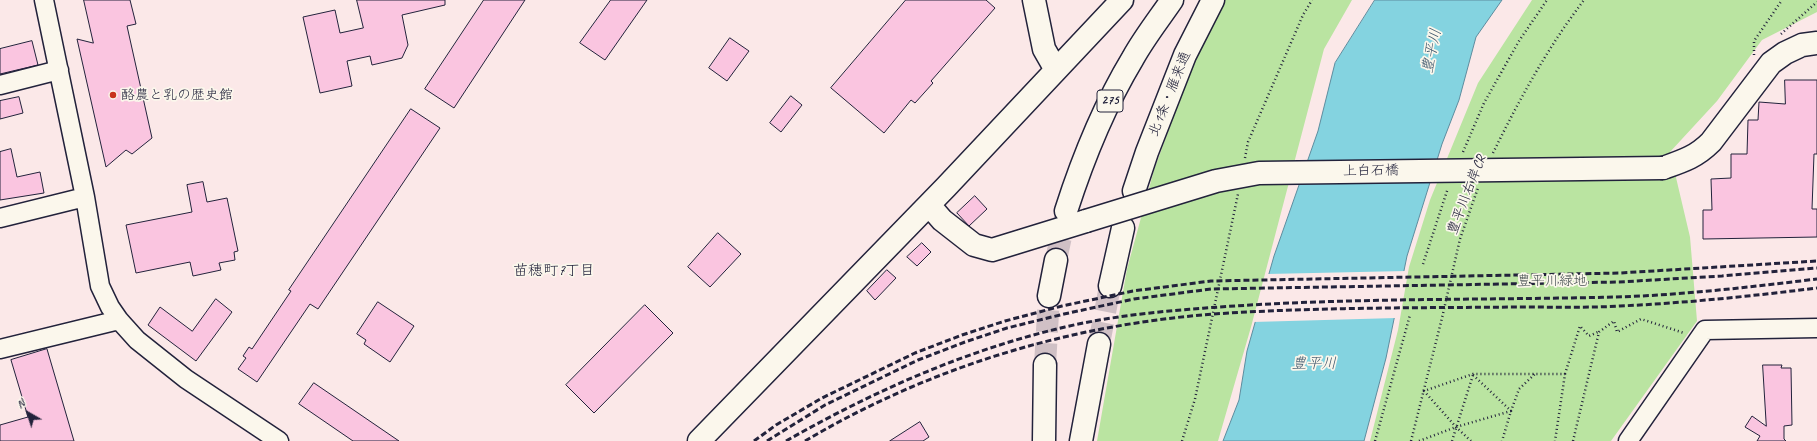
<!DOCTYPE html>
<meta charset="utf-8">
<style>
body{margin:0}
#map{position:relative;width:1817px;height:441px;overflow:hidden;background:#fbe8e8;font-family:Caveat,sans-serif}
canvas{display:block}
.north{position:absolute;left:8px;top:393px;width:40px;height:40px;-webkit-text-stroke:3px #fbf7ec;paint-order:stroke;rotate:321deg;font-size:11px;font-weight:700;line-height:16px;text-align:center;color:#22223b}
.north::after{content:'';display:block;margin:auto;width:14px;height:18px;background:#22223b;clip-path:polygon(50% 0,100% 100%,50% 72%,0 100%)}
</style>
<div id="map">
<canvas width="1817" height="441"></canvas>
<div class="north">N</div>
</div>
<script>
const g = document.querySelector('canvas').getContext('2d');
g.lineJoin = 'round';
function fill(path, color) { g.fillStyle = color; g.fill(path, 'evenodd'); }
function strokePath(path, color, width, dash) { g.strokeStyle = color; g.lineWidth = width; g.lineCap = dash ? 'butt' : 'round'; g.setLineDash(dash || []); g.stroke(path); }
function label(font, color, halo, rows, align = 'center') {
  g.font = font + ' Caveat,"Klee One",sans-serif'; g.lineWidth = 3.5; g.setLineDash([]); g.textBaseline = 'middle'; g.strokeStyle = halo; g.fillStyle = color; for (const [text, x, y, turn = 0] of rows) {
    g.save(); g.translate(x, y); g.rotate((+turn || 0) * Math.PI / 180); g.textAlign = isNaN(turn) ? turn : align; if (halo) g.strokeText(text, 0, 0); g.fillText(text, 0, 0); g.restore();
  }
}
fill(new Path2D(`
 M 1216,0 L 1352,0 L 1324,49 L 1251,327 L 1218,441 L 1097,441 L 1127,269 L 1154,170 Z
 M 1532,0 L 1817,0 L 1817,12 L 1762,40 L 1717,101 L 1670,152 L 1690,237 L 1697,321 L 1611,441 L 1370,441 L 1398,330 L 1409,267 L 1430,200 L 1478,83 Z`), '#bae4a1');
const water = new Path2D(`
 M 1375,0 L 1502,0 L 1476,37 L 1459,100 L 1442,144 L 1407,256 L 1386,358 L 1364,441 L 1223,441 L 1239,400 L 1247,351 L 1274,256 L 1318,131 L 1335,63 Z`);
fill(water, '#84d3e0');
strokePath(water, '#5d8c9e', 1);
fill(new Path2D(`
 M 1406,271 L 1396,318 L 1253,322 L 1267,274 Z`), '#fbe8e8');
const building = new Path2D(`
 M 84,0 L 130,0 L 136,24 L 127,26 L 152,138 L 132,154 L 126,150 L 106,167 L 77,39 L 93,43 Z
 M 357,0 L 445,0 L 445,5 L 402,15 L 408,45 L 402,58 L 372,65 L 370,56 L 347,61 L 352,86 L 320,93 L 303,17 L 335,10 L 340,33 L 363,28 Z
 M 484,0 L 525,0 L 454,108 L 425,89 Z
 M 611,0 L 647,0 L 605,60 L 580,43 Z
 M 906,0 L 986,0 L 995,8 L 931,81 L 933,83 L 915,103 L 911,100 L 884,133 L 831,88 Z
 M 730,38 L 749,51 L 727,81 L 709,68 Z
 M 32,41 L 38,65 L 0,74 L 0,49 Z
 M 1785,80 L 1817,80 L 1817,154 L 1814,154 L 1812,209 L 1817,209 L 1817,237 L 1703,239 L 1703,210 L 1712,210 L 1711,179 L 1731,178 L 1731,154 L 1747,154 L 1748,120 L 1758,120 L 1759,102 L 1785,104 Z
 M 791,96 L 802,105 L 781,132 L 770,123 Z
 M 19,97 L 23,113 L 0,119 L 0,101 Z
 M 411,109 L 440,128 L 318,309 L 310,304 L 257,382 L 238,369 L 246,358 L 243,356 L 249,347 L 252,349 L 291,291 L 289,290 Z
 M 11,149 L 17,177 L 40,172 L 44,193 L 0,200 L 0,152 Z
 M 203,182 L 207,202 L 227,198 L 238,251 L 234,252 L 235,260 L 219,263 L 221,270 L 193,276 L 190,262 L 136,273 L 126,225 L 192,212 L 187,185 Z
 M 975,196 L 987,209 L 969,226 L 957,213 Z
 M 718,233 L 741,254 L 710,287 L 688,267 Z
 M 922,243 L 931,252 L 917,266 L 907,257 Z
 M 887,270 L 896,278 L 875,300 L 867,291 Z
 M 216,299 L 232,312 L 196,361 L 148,325 L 160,307 L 192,331 Z
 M 378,302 L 414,326 L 390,362 L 364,344 L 366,340 L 357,334 Z
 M 645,305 L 673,333 L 594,413 L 566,385 Z
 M 47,349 L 74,441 L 0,441 L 0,425 L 28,417 L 11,360 Z
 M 1763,365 L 1782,365 L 1781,368 L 1791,368 L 1792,425 L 1784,426 L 1784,439 L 1786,441 L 1757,441 L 1760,436 L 1745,427 L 1752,416 L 1766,426 Z
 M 314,383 L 399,441 L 353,441 L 299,404 Z
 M 920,422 L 929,437 L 923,441 L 890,441 Z`);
fill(building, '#fac5e0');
strokePath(building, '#22223b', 1);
strokePath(new Path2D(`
 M 1056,260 L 1066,213
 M 1099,344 L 1110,286
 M 1045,365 L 1049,296`), '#d0c0c5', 22, [22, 11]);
const street = new Path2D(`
 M 44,0 L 85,197 L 100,286 L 110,307 L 119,320 L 137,340 L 186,379 L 279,441
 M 0,85 L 59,70
 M 0,218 L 85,197
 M 0,349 L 119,320
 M 1628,441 L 1705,330 L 1817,328`);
const secondary = new Path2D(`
 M 1034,0 L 1044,49 L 1056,70
 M 1663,168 C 1683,161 1696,157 1711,142 L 1771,63 L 1785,53 L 1802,45 L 1817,43
 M 929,205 L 942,220 L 974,245 L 992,250 L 1086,221
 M 699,441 L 946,187 L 1122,0`);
const highway = new Path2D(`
 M 1134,191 L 1147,152 L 1185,55 L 1213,0
 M 1066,211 C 1083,158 1104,106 1133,58 C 1144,38 1159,19 1172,0
 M 1110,286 L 1123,228
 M 1049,296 L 1056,260
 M 1044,441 L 1045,365
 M 1081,441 L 1099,344`);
strokePath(street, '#22223b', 21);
strokePath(secondary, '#22223b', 25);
strokePath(highway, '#22223b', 25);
strokePath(new Path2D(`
 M 1781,34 L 1817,2
 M 1754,55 L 1754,41 L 1782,0
 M 1463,152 L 1484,103 L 1519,41 L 1547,0
 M 1493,153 C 1519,100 1548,47 1584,0
 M 1245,158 L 1248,142 L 1303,15 L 1312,0
 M 1423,264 L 1448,188
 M 1565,374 L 1580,326 L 1589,336 L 1598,332
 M 1473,375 L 1511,411 L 1519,389 L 1535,374
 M 1182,441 L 1195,399 L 1238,194
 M 1375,441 L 1410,315
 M 1411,441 L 1442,318 L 1460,239 L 1478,188
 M 1419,441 L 1456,427 L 1511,411 L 1502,441
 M 1452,441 L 1473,375
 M 1471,441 L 1456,427 L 1424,391 L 1473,374 L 1565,374 L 1555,441
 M 1573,441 L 1599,332 L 1614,321 L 1617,332 L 1641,319 L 1684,333`), '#22223b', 2.5, [1, 3]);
strokePath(street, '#fbf7ec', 18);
strokePath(secondary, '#fbf7ec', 22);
strokePath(highway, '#fbf7ec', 22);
strokePath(new Path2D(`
 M 754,441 L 776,425 L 822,398 L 915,353 L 962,335 L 1005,321 L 1062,306 L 1133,291 L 1211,281 L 1620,273 L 1817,261
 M 767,441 L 825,405 L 918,360 L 965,342 L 1007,328 L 1064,314 L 1134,299 L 1211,289 L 1619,282 L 1722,276 L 1817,268
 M 786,441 C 874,391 966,350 1065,327 C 1125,313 1188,309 1250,305 C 1372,298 1494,300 1616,297 C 1683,295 1750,287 1817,279
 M 805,441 C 930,367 1069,325 1214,314 C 1316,307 1419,308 1521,307 C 1554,307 1587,308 1620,306 C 1686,303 1752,296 1817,288`), '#22223b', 3, [6, 3]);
const secondaryBridge = new Path2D(`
 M 1086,221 L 1216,181 L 1259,173 L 1663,168`);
strokePath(secondaryBridge, '#22223b', 25, []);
strokePath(secondaryBridge, '#fbf7ec', 22);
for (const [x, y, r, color] of [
 [113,95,4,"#c8321e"]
]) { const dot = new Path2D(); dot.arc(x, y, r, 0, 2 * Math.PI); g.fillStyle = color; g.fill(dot); strokePath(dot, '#fbf7ec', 1.5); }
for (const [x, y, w] of [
 [1110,101,26]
]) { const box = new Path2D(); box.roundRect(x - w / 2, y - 11, w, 22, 3); g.fillStyle = '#fbf7ec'; g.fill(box); strokePath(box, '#22223b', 1); }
label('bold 13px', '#22223b', null, [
 ["275",1110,101]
]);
label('14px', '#22223b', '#fbf7ec', [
 ["北1条・雁来通",1170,94,-68],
 ["上白石橋",1371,171,-1],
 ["豊平川右岸CR",1467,195,-69]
]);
label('14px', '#22223b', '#fbf7ec', [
 ["酪農と乳の歴史館",121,95]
], 'left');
label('14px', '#485254', '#fbf7ec', [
 ["豊平川緑地",1552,281]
]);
label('italic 15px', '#3f576d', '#fbf7ec', [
 ["豊平川",1432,51,-78],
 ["豊平川",1314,364]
]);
label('15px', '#22223b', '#fbf7ec', [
 ["苗穂町7丁目",554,271]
]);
</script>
